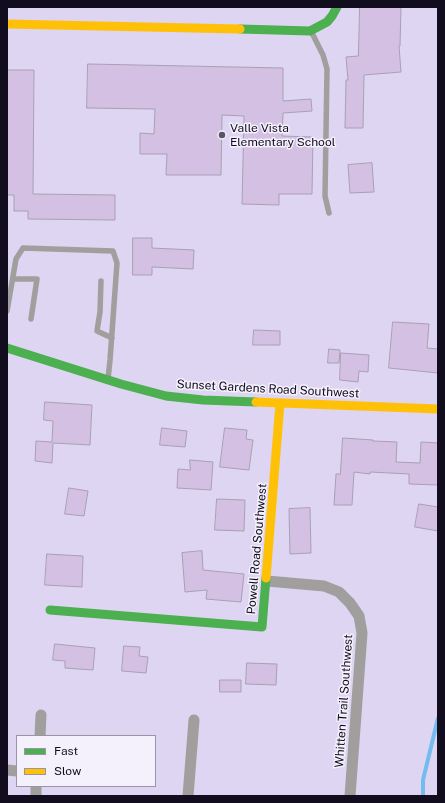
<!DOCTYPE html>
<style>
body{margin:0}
#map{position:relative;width:445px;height:803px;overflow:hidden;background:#ddd5f2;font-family:"Public Sans",sans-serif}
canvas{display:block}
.frame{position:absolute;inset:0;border:8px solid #120c1f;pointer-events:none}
.legend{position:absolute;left:16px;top:735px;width:140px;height:52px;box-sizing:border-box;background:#f4f1fc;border:1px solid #9a95a4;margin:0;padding:5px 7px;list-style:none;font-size:12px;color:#120c1f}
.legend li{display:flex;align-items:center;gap:8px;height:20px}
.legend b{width:20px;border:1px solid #9a95a4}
</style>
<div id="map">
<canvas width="445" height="803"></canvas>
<div class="frame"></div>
<ul class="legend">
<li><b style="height:5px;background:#4caf50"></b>Fast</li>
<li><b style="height:5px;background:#ffc107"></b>Slow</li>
</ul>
</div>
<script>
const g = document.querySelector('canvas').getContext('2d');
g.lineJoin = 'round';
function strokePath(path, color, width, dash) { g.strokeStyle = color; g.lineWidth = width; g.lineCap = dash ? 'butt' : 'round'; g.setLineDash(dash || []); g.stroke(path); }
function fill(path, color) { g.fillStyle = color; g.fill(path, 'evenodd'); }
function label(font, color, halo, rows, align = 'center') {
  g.font = font + ' "Public Sans",sans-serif'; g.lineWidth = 3; g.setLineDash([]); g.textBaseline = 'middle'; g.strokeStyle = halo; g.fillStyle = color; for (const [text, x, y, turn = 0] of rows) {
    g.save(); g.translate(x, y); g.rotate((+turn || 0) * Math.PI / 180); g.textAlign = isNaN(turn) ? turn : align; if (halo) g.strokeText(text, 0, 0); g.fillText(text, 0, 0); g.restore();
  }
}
strokePath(new Path2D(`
 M 423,796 L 423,780 L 438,718`), '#74bcef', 4);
const building = new Path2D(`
 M 360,7 L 401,7 L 400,46 L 399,46 L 401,72 L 364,75 L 363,128 L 345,128 L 346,80 L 348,80 L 346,57 L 358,56 Z
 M 88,64 L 283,68 L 283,101 L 311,99 L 312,111 L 283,113 L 282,136 L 313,137 L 312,194 L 279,194 L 279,205 L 242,204 L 244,116 L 222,115 L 221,175 L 166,175 L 167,154 L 140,154 L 140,133 L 154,134 L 155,109 L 87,108 Z
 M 7,70 L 34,70 L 33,194 L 115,195 L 115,220 L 28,219 L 28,211 L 14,211 L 14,195 L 7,195 Z
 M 372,163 L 374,192 L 350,193 L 348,165 Z
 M 133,238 L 152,238 L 152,248 L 194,250 L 193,269 L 152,267 L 152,275 L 133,275 Z
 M 393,322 L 429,324 L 427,348 L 438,349 L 438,373 L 389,368 Z
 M 254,330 L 280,331 L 280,345 L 253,345 Z
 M 329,349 L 340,350 L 339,363 L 328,363 Z
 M 341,353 L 369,355 L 368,372 L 359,371 L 358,382 L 340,380 Z
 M 45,402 L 92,405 L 90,445 L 53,443 L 52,463 L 35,461 L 36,441 L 52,442 L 53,421 L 44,420 Z
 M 162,428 L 187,431 L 185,447 L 160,445 Z
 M 225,428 L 247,430 L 246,439 L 253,440 L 249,470 L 220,467 Z
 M 343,438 L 373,440 L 373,441 L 397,442 L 396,462 L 420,463 L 421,442 L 438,443 L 438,485 L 409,484 L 409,474 L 370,472 L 370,474 L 354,472 L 352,505 L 334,505 L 336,474 L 340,474 Z
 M 190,460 L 213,462 L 211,490 L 177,488 L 178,469 L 190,470 Z
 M 69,488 L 88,491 L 84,516 L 65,514 Z
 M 217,499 L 245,500 L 244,531 L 215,530 Z
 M 419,504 L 438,507 L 438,531 L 415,527 Z
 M 310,508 L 311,553 L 290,554 L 289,509 Z
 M 202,551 L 203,570 L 244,574 L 241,602 L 206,599 L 207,590 L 185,592 L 182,553 Z
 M 47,554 L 83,556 L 82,587 L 45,585 Z
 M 55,644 L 95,648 L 93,670 L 65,668 L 65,661 L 53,660 Z
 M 124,646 L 140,647 L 139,656 L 148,657 L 146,673 L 122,671 Z
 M 247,663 L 277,664 L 276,685 L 246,684 Z
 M 220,680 L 241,680 L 241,692 L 220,692 Z`);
fill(building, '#d3c0e2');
strokePath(building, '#a99fb4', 1);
strokePath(new Path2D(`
 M 311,31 L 323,55 L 327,69 L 325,196 L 329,213
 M 13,279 L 37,279 L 31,319
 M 101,281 L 100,312 L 97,331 L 112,338
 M 7,311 L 16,259 L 23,248 L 113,251 L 117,263 L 110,360 L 108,379`), '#a19e9e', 5.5);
strokePath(new Path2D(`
 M 267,581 L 324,586 L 339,592 L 350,603 L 359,616 L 362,633 L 350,796
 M 40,736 L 41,715
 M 7,770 L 17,771
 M 36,796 L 36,786
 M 188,796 L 194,720`), '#a19e9e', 11);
strokePath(new Path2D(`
 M 240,29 L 310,31 L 327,22 L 332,16 L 337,7
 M 7,348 L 121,384 L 166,396 L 203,400 L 256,402
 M 50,610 L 262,627 L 266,578`), '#4caf50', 9);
strokePath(new Path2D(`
 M 7,24 L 240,29
 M 256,402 L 438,409
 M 266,578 L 280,403`), '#ffc107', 9);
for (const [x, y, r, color] of [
 [222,135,4,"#595269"]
]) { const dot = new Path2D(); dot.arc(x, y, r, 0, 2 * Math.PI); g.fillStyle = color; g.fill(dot); strokePath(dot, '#f4f1fc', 1.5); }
label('12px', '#120c1f', '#f4f1fc', [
 ["Valle Vista",230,128],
 ["Elementary School",230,142]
], 'left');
label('12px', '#120c1f', '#f4f1fc', [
 ["Sunset Gardens Road Southwest",268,389,3],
 ["Powell Road Southwest",257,549,-85],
 ["Whitten Trail Southwest",344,701,-86]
]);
</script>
